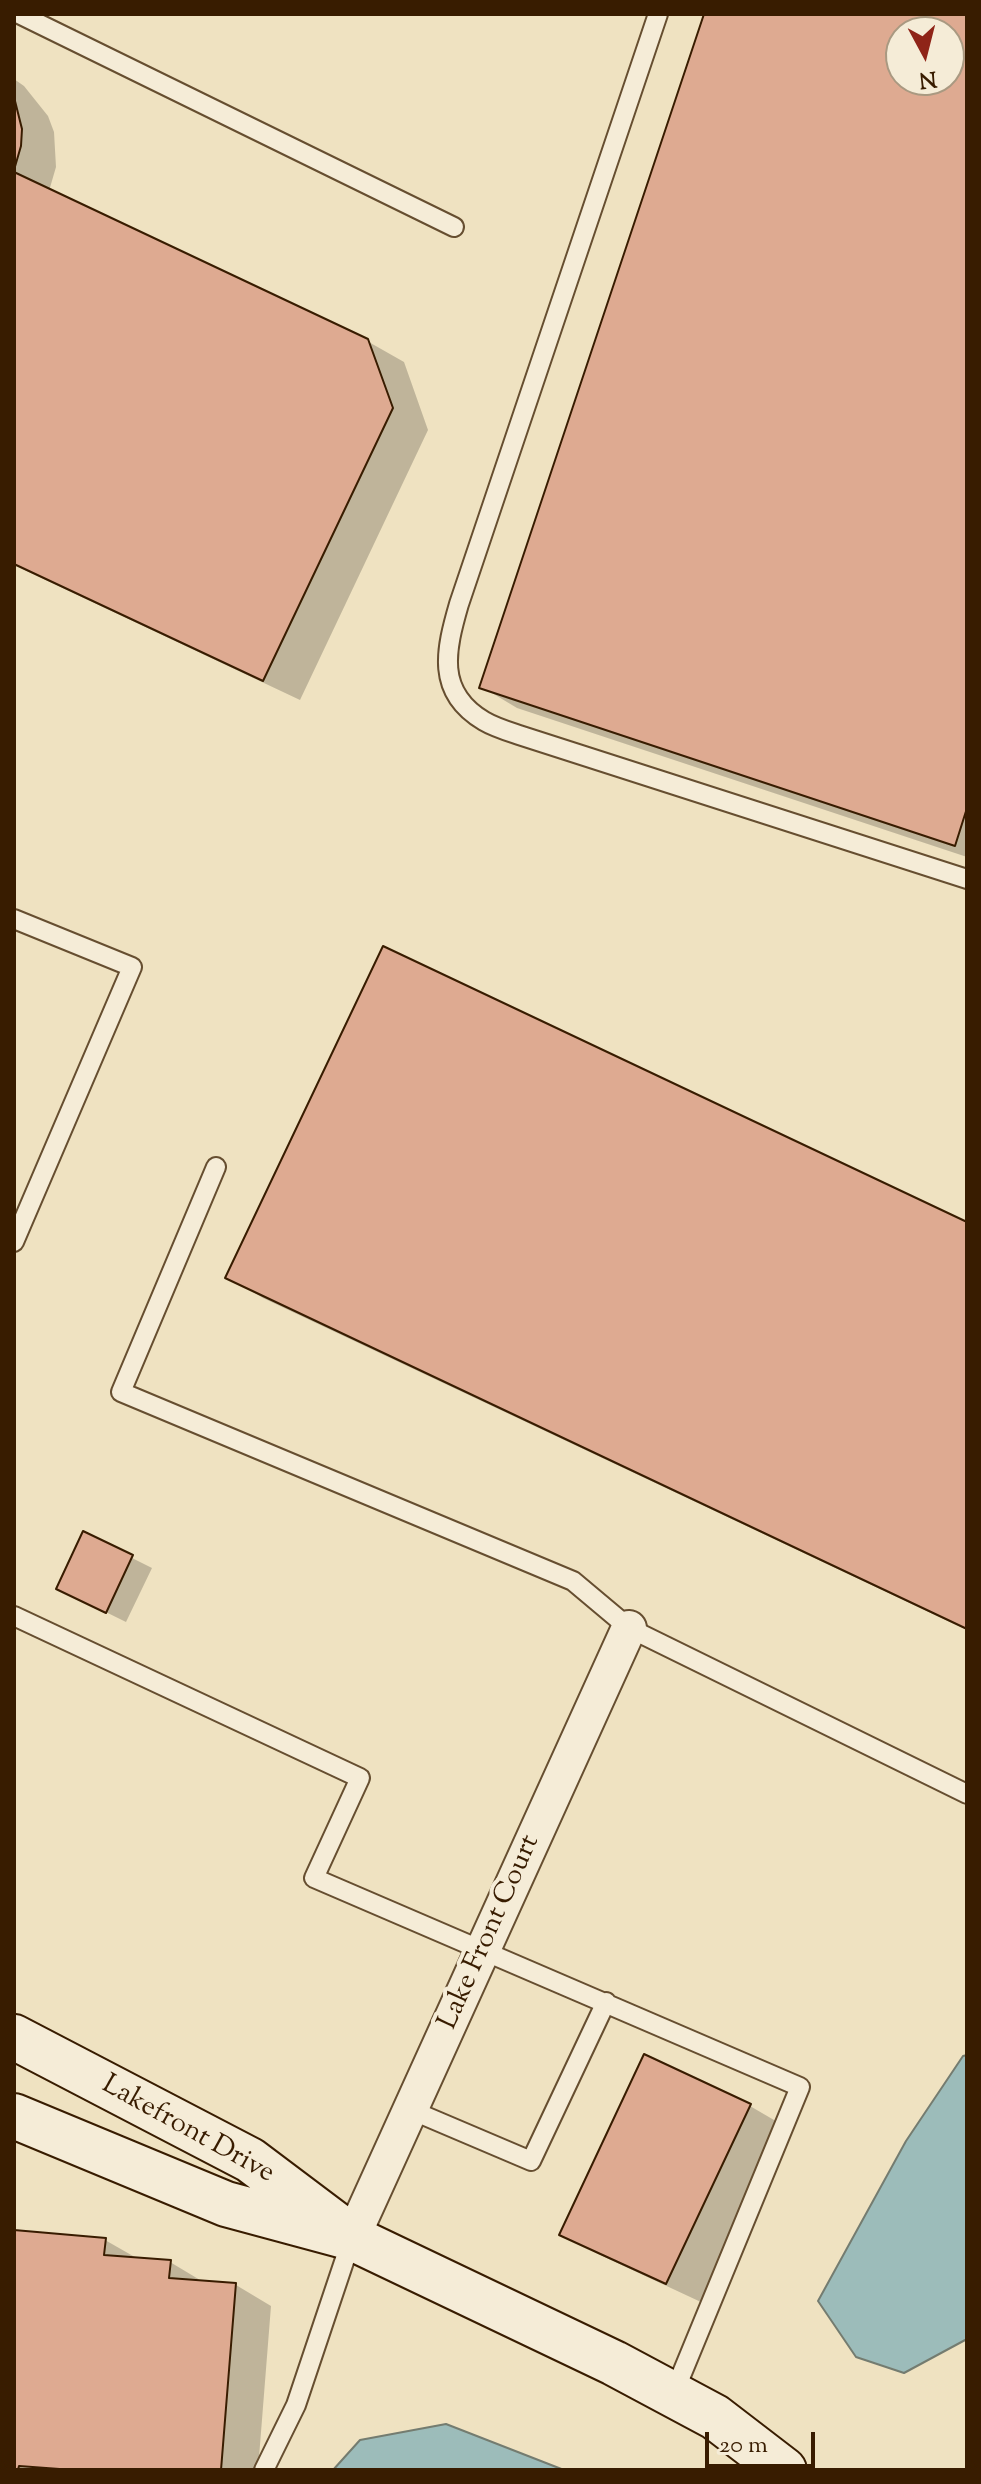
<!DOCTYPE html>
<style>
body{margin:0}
#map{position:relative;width:981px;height:2484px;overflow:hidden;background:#efe2c1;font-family:"Sorts Mill Goudy",serif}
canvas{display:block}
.frame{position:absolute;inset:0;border:16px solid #381c00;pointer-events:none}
.north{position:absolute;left:885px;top:16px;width:80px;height:80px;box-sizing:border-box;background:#f5ecd7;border:2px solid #a99981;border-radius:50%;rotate:173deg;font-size:22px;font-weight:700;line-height:32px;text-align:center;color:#381c00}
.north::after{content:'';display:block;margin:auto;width:28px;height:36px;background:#8f2418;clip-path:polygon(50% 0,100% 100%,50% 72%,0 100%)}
.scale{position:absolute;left:705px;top:2432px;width:110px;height:36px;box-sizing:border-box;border:4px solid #381c00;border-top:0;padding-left:10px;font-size:24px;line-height:28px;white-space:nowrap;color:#381c00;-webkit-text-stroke:6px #f5ecd7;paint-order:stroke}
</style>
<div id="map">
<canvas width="981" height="2484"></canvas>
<div class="frame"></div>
<div class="north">N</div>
<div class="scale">20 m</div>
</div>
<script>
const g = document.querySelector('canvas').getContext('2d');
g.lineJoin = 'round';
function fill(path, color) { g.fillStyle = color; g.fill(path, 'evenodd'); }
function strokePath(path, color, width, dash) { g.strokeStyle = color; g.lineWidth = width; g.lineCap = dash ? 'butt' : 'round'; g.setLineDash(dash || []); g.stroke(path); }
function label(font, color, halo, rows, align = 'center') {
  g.font = font + ' "Sorts Mill Goudy",serif'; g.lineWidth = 8; g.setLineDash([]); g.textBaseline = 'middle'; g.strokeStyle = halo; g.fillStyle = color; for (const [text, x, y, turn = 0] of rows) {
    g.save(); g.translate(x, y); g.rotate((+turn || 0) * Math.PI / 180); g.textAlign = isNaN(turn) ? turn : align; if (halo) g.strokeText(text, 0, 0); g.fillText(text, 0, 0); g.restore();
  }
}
const water = new Path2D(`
 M 967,2055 L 967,2339 L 904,2373 L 856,2357 L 818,2301 L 906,2141 L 963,2056 Z
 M 446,2424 L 564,2470 L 333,2470 L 360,2440 Z`);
fill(water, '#9cbcba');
strokePath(water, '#747c70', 2);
fill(new Path2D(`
 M 706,14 L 967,14 L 967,857 L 517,708 L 482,687 ZM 901,32 L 949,32 L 949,80 L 901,80 Z
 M 14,79 L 24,86 L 48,116 L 54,132 L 56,167 L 49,191 L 367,341 L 404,362 L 428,430 L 300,700 L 14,565 Z
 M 967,1224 L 967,1630 L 263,1298 L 228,1277 Z
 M 84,1534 L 152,1568 L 126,1622 L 59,1589 Z
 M 645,2057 L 750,2106 L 786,2127 L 703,2303 L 598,2254 L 562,2234 Z
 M 14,2232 L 105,2240 L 140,2260 L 170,2262 L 205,2283 L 236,2285 L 271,2306 L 258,2470 L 14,2470 Z`), '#0003');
const building = new Path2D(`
 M 704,14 L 967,14 L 967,808 L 955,846 L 479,688 ZM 901,32 L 949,32 L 949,80 L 901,80 Z
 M 14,97 L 22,129 L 21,146 L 14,170 Z
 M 14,172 L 368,339 L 393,408 L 263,681 L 14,564 Z
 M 383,946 L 967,1222 L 967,1629 L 225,1278 Z
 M 83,1531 L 133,1555 L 106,1613 L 56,1589 Z
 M 644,2054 L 751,2104 L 666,2284 L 559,2235 Z
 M 14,2230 L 106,2238 L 104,2255 L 171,2260 L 169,2278 L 236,2283 L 221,2470 L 73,2470 L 19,2466 L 18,2470 L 14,2470 Z`);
fill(building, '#deaa91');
strokePath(building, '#381c00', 2);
const lane = new Path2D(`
 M 19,14 L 454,227
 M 658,14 L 459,604 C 446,649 435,692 484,721 C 494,727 507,731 519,735 L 967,879
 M 14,919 L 132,967 L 14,1242
 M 216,1167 L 121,1392 L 573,1581 L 629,1628 L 967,1794
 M 14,1616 L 360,1778 L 314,1878 L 800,2087 L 673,2395
 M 411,2110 L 531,2161 L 606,2002
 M 264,2470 L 296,2405 L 352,2238`);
const street = new Path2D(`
 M 352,2238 L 629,1628`);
const secondary = new Path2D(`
 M 14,2037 L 250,2160 L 335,2224
 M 14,2116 L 226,2204 L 352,2238 L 614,2363 L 715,2417 L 784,2470`);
strokePath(lane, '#664e30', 22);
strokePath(street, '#664e30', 38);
strokePath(secondary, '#381c00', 48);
strokePath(lane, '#f5ecd7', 18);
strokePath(street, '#f5ecd7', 34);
strokePath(secondary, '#f5ecd7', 44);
label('28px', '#381c00', '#f5ecd7', [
 ["Lake Front Court",491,1933,-66],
 ["Lakefront Drive",187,2131,29]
]);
</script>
